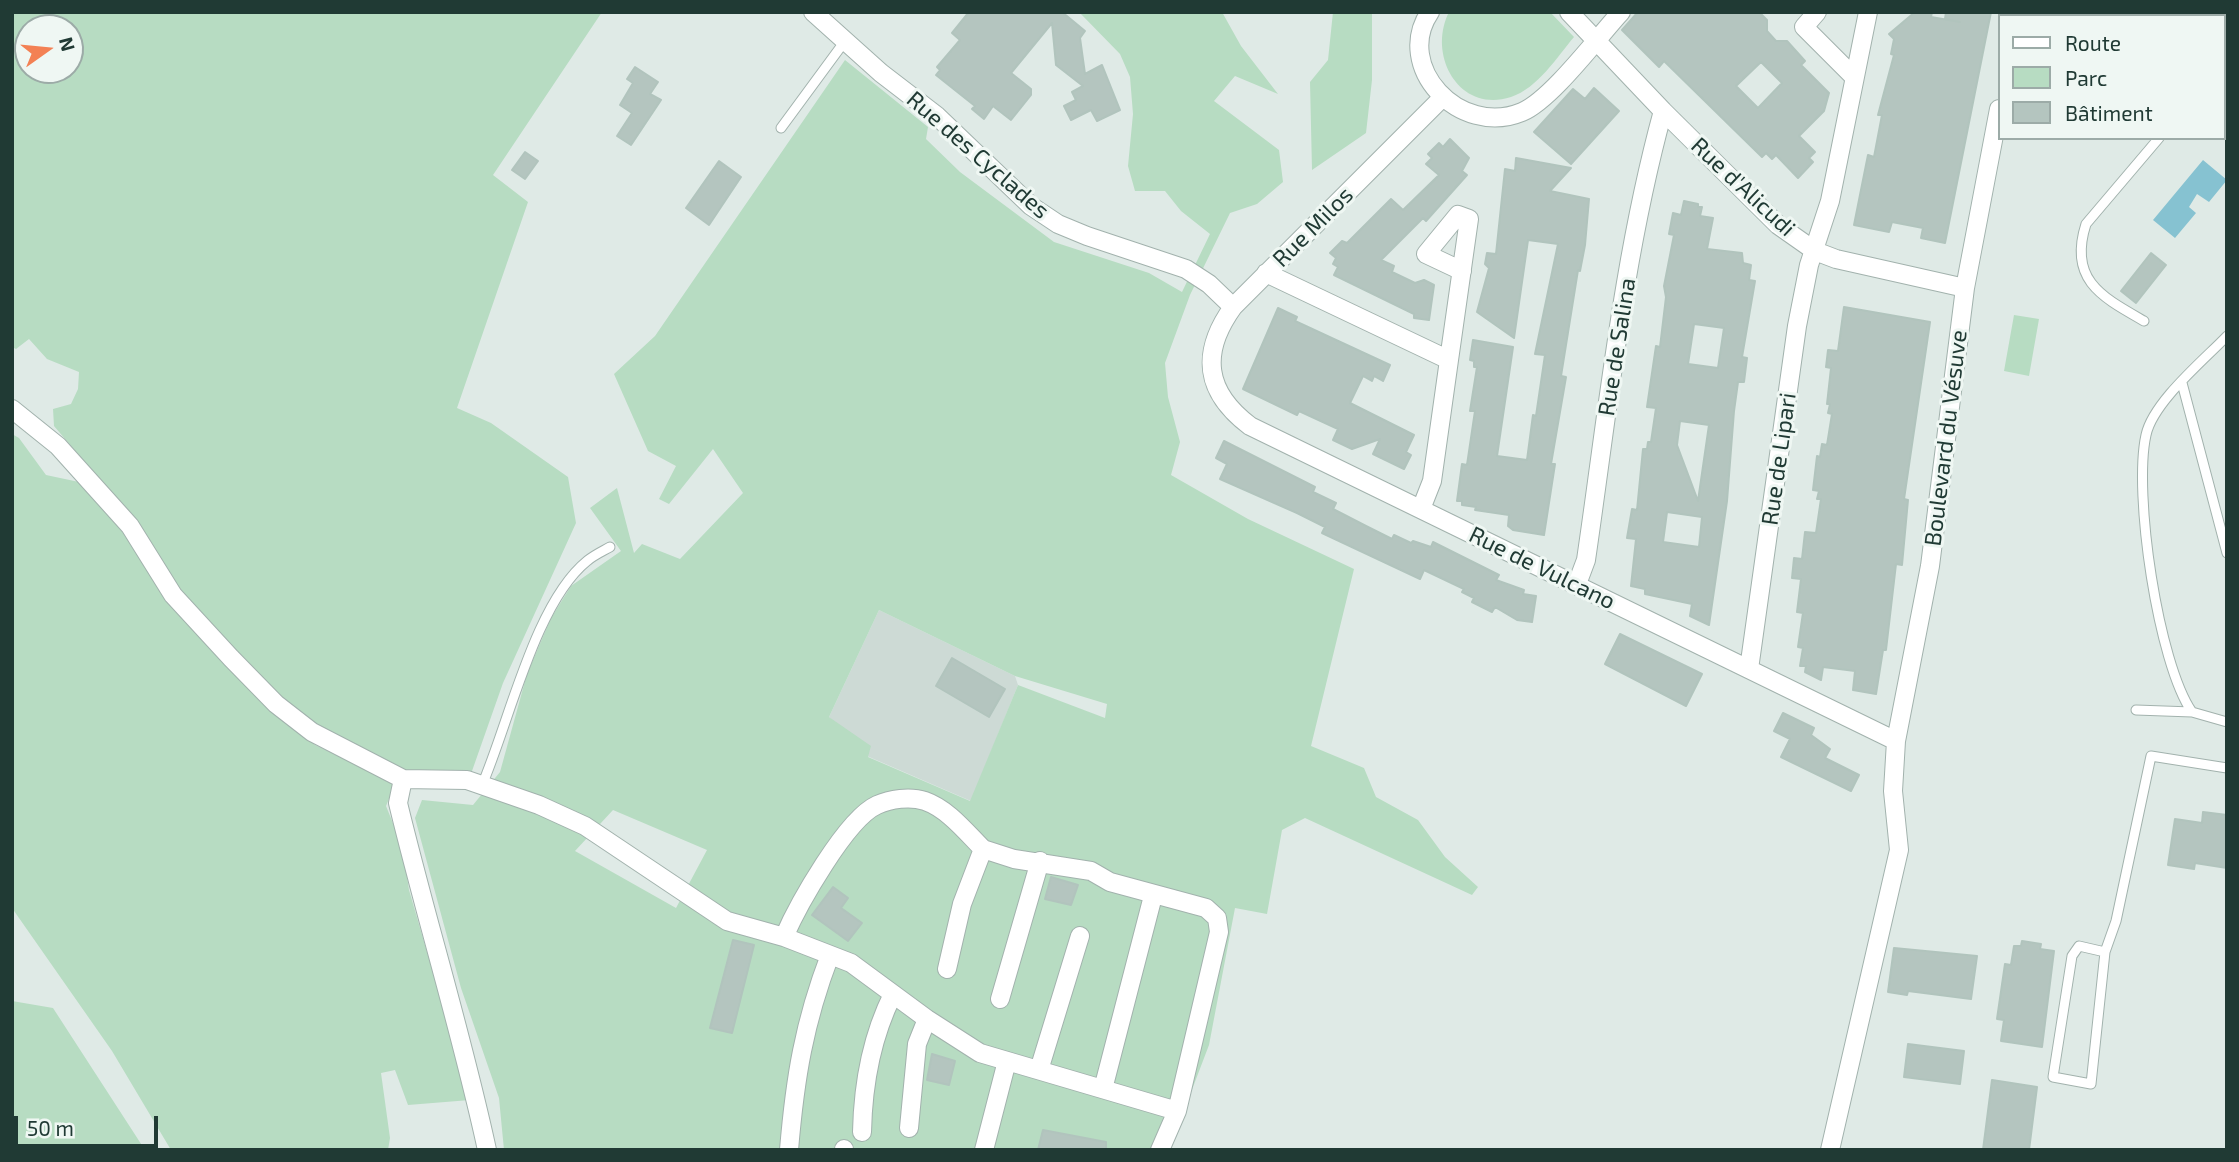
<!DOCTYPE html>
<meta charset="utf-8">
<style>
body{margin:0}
#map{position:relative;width:2239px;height:1162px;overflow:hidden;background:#dfeae6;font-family:"Exo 2",sans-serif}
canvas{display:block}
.frame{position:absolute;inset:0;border:14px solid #203a34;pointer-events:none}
.legend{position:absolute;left:1998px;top:14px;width:228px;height:126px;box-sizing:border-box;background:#eff7f3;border:2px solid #9caba7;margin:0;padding:9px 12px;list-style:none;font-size:21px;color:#203a34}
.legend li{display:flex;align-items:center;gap:14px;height:35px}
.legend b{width:35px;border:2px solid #9caba7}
.north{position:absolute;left:14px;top:14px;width:70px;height:70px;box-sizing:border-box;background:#eff7f3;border:2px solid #9caba7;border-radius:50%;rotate:75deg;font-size:19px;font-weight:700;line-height:28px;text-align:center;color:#203a34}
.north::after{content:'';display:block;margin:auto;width:24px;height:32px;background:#f38154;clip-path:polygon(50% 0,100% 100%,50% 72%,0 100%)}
.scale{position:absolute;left:14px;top:1116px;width:144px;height:32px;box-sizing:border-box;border:4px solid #203a34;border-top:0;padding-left:9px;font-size:21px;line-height:24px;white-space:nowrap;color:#203a34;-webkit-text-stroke:5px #eff7f3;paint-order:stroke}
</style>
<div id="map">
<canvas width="2239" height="1162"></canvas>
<div class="frame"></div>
<ul class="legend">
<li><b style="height:9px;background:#fff"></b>Route</li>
<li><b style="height:19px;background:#b7dcc2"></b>Parc</li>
<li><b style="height:19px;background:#b4c5bf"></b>Bâtiment</li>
</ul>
<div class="north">N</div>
<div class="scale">50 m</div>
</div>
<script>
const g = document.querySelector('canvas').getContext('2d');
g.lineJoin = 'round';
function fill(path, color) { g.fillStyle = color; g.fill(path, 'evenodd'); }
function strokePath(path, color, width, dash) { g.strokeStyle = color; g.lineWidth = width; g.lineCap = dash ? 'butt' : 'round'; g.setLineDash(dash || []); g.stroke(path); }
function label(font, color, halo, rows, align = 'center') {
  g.font = font + ' "Exo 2",sans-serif'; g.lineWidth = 6; g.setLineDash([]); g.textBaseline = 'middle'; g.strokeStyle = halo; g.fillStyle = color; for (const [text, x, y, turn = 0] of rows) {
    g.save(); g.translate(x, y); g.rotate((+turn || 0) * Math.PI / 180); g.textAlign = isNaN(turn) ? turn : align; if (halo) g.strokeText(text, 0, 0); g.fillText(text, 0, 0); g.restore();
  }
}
fill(new Path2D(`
 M 879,610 L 1015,676 L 1018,685 L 971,801 L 867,756 L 829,717 Z`), '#cddad5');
fill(new Path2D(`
 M 12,12 L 602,12 L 493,175 L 528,202 L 457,408 L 491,423 L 568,477 L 576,523 L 503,683 L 472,771 L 406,770 L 341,741 L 276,697 L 175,589 L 132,518 L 54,426 L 53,409 L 71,404 L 78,389 L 79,372 L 47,359 L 29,339 L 16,349 L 12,347 ZM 28,28 L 70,28 L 70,70 L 28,70 Z
 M 1079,12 L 1222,12 L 1241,46 L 1278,94 L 1235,76 L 1214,101 L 1279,150 L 1283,182 L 1257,204 L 1230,213 L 1190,295 L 1165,363 L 1168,397 L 1180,442 L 1171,475 L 1248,519 L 1354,569 L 1311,746 L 1364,768 L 1376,797 L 1418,820 L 1445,857 L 1478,887 L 1472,895 L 1305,818 L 1282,830 L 1267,914 L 1235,908 L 1209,1045 L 1169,1150 L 504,1150 L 499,1098 L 461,988 L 415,818 L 422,800 L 473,805 L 500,772 L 527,674 L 551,618 L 571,586 L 621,551 L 590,508 L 617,488 L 634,553 L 642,544 L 680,559 L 743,493 L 713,449 L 669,504 L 659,499 L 676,466 L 648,451 L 614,374 L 655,336 L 845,60 L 928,127 L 926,139 L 960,172 L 1054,242 L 1149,273 L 1182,292 L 1210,234 L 1181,211 L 1165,191 L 1135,191 L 1128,166 L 1133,114 L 1130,77 L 1120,54 ZM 879,610 L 1015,676 L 1107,704 L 1105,718 L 1018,685 L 970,801 L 868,757 L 871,746 L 829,717 ZM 613,810 L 707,850 L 676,908 L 575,851 Z
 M 1333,12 L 1372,14 L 1372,80 L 1366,133 L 1312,170 L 1310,82 L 1328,60 Z
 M 1449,12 L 1550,12 L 1574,37 C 1557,57 1538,88 1511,97 C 1459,114 1427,55 1449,12 Z
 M 2014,315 L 2039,319 L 2029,376 L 2004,371 Z
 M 12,434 L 19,438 L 46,475 L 79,482 L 124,527 L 221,657 L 315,745 L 395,784 L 386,806 L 403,848 L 409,890 L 470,1100 L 408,1105 L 395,1070 L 381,1073 L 390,1138 L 388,1150 L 171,1150 L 112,1051 L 12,908 Z
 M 12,1001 L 53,1008 L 145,1150 L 12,1150 Z`), '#b7dcc2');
fill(new Path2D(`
 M 2203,160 L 2227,180 L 2209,202 L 2197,194 L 2189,207 L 2196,213 L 2175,238 L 2153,220 Z`), '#86c2d1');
const building = new Path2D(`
 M 969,12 L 1062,12 L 1085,31 L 1080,38 L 1085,74 L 1102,65 L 1120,110 L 1097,121 L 1091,110 L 1071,120 L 1064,106 L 1076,100 L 1072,92 L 1083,86 L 1056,65 L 1052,23 L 1011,73 L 1031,89 L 1031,95 L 1011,120 L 993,106 L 984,119 L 972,109 L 975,106 L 936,75 L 940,70 L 937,67 L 960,40 L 952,33 Z
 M 1638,12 L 1759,12 L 1767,20 L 1767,31 L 1776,41 L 1787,41 L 1805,61 L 1801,65 L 1829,93 L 1824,111 L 1799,136 L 1815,152 L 1809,158 L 1813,162 L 1798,178 L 1776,155 L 1772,159 L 1766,153 L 1762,157 L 1664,61 L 1659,67 L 1622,30 ZM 1761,62 L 1782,83 L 1758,108 L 1736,86 Z
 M 1915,12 L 1932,12 L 1931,17 L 1960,22 L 1945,19 L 1946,12 L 1991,12 L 1945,243 L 1921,238 L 1923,228 L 1892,222 L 1889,232 L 1854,225 L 1868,155 L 1874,157 L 1882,115 L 1878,115 L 1894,55 L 1891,54 L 1894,39 L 1889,34 Z
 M 635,67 L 658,82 L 650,94 L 661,100 L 631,145 L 617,136 L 632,113 L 620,105 L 633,83 L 627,79 Z
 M 1594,88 L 1619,111 L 1571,164 L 1534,132 L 1573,89 L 1585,99 Z
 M 1450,139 L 1469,158 L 1462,171 L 1467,175 L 1426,221 L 1423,218 L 1381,260 L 1394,266 L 1392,272 L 1415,283 L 1424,280 L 1434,285 L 1429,320 L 1414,318 L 1414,314 L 1334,275 L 1338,267 L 1333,264 L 1336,258 L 1330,253 L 1342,241 L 1347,243 L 1391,199 L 1403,210 L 1439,175 L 1426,164 L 1432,158 L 1428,154 L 1439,143 L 1443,147 Z
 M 525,152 L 538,161 L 525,179 L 512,170 Z
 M 1516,158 L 1571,168 L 1550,191 L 1589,199 L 1585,245 L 1580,271 L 1578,270 L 1561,376 L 1566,377 L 1551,464 L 1555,464 L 1544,535 L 1513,530 L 1508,526 L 1509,515 L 1475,510 L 1476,507 L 1462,505 L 1462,501 L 1457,501 L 1462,464 L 1467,465 L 1475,411 L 1470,411 L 1477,367 L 1474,367 L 1474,361 L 1470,360 L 1473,340 L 1513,347 L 1497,456 L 1527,460 L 1533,415 L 1536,416 L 1545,355 L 1535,354 L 1558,244 L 1528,240 L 1514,338 L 1477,312 L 1489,268 L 1485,264 L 1487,253 L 1496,254 L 1505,169 L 1515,171 Z
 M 719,161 L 741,177 L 709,225 L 686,208 Z
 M 1684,201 L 1698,204 L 1698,207 L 1702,207 L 1700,216 L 1713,218 L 1707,249 L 1742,253 L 1743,263 L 1751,265 L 1749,280 L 1755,281 L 1742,357 L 1747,358 L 1744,382 L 1738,382 L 1734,411 L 1727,501 L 1709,625 L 1690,616 L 1692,604 L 1645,594 L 1645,589 L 1631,586 L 1636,539 L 1627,538 L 1632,509 L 1637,510 L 1643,449 L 1647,449 L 1648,442 L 1651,442 L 1656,408 L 1647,407 L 1656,346 L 1660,347 L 1666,297 L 1664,286 L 1674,235 L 1669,234 L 1673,213 L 1681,215 ZM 1694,324 L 1724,328 L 1718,368 L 1688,364 ZM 1680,421 L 1709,425 L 1698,501 L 1677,445 ZM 1667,512 L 1702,517 L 1699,547 L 1663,542 Z
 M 2151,253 L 2166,265 L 2136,303 L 2121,291 Z
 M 1844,307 L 1930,322 L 1904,499 L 1908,500 L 1902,565 L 1896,564 L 1886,650 L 1883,650 L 1876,694 L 1853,690 L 1855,671 L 1823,667 L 1821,680 L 1805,672 L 1806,666 L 1800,666 L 1803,648 L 1798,647 L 1803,613 L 1797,612 L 1801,579 L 1792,578 L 1794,558 L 1802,559 L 1805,532 L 1816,533 L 1821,499 L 1817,499 L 1819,491 L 1813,490 L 1817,456 L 1820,457 L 1822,444 L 1827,445 L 1832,414 L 1828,413 L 1830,404 L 1827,404 L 1831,368 L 1826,367 L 1828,350 L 1838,351 Z
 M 1278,308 L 1297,317 L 1295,321 L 1390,365 L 1383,381 L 1374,376 L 1372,381 L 1363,376 L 1350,403 L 1414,435 L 1406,452 L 1411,455 L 1404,469 L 1373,454 L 1380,439 L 1352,449 L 1333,440 L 1338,429 L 1299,411 L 1297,415 L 1243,389 Z
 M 1224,441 L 1315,487 L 1313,492 L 1336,503 L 1333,509 L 1366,526 L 1392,539 L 1394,535 L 1411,543 L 1413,541 L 1431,547 L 1433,542 L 1499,575 L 1496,580 L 1524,590 L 1523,594 L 1536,596 L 1532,622 L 1517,620 L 1495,607 L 1492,612 L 1472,602 L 1474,598 L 1462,592 L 1464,589 L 1424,570 L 1420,579 L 1322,533 L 1325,527 L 1297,513 L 1220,479 L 1227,464 L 1216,458 Z
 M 1620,634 L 1702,674 L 1686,706 L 1605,664 Z
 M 952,658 L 1005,689 L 989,717 L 936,686 Z
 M 1783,713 L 1814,728 L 1811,735 L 1830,749 L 1825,758 L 1859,775 L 1851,791 L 1781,757 L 1790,739 L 1774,731 Z
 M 2203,812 L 2227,815 L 2227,868 L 2195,863 L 2194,869 L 2168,865 L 2175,819 L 2202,823 Z
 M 1051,877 L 1078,885 L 1071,905 L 1045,899 Z
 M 833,887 L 848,898 L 841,908 L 862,923 L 848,941 L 812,915 Z
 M 733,940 L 754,945 L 732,1033 L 710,1028 Z
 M 2022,941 L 2041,944 L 2040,949 L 2054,951 L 2042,1047 L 2001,1041 L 2004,1020 L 1997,1019 L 2005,964 L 2011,965 L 2014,946 L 2021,946 Z
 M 1894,948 L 1977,956 L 1971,999 L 1908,991 L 1907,995 L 1888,992 Z
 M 1908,1044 L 1964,1051 L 1960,1084 L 1904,1077 Z
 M 932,1054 L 955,1061 L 949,1085 L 927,1080 Z
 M 1992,1080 L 2037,1087 L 2029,1150 L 1983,1150 Z
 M 1043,1130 L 1106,1142 L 1106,1150 L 1038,1150 Z`);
fill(building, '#b4c5bf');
strokePath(building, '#b1c4bd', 2);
const service = new Path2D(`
 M 781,128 L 845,41
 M 2144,321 C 2102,297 2068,280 2086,224 L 2159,138
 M 2182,383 L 2227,553
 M 2136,710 L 2192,712 L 2227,722
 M 2192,712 C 2158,663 2133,493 2146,435 C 2153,402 2204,360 2227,336
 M 482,785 C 509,723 535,603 587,561 C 594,555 603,551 610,547
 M 2105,952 L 2079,946 L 2072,956 L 2053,1077 L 2091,1084 L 2105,952 L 2116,921 L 2151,756 L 2227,768`);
const minor = new Path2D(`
 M 813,12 L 881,73 L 937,116 L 1031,206 L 1058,224 L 1087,236 L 1186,269 L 1209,284 L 1233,307
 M 1430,12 C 1393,66 1459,138 1522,112 C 1551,100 1598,37 1621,12
 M 1569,12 L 1663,111 L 1778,225 L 1815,251 L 1836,259 L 1965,288
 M 1817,12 L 1804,27 L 1854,77
 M 2196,12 L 2196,16
 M 2018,16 L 2019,12
 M 1442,98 L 1233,307 C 1200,353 1205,392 1250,426 L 1896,741
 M 1266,273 L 1449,360 L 1432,481 L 1421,509
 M 1449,360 L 1469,219 L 1458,215 L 1426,254 L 1462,271
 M 12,409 L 58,446 L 130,526 L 173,595 L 231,658 L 276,704 L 312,732 L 403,779 L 467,780 L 539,805 L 585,826 L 727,921 L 784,937 L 851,963 L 927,1019 L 980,1053 L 1177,1111
 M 1577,584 L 1586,560 C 1608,410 1623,257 1663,111
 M 1749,669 L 1797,326 L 1809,265 L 1830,201 L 1868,12
 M 403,779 L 398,803 C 426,919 462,1034 487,1150
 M 784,937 C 798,905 846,819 877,805 C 890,799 910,796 925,801 C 948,809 966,832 983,849
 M 947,969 L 962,904 L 983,849 L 1014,859 L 1091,871 L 1110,882 L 1206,908 L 1217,918 L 1219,932 L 1177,1111 L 1160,1150
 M 1000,999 L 1040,861
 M 1039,1070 L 1080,936
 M 1103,1089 L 1153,896
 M 909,1128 L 917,1044 L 927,1019
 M 862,1132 C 863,1084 872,1036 893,994
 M 844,1149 L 844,1150
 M 789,1150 C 795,1078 804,1023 830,955
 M 984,1150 L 1007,1061
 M 1830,1150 L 1899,850 L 1893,791 L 1896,741 L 1930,566 L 1965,288 L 1999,109`);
strokePath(service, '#a2b2ad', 11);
strokePath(minor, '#a2b2ad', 20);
strokePath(service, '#fff', 9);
strokePath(minor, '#fff', 18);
label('23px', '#203a34', '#eff7f3', [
 ["Rue des Cyclades",978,155,41],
 ["Rue d'Alicudi",1743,187,43],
 ["Rue Milos",1313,227,-45],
 ["Rue de Salina",1617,347,-81],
 ["Boulevard du Vésuve",1946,438,-83],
 ["Rue de Lipari",1779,459,-82],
 ["Rue de Vulcano",1542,568,26]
]);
</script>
